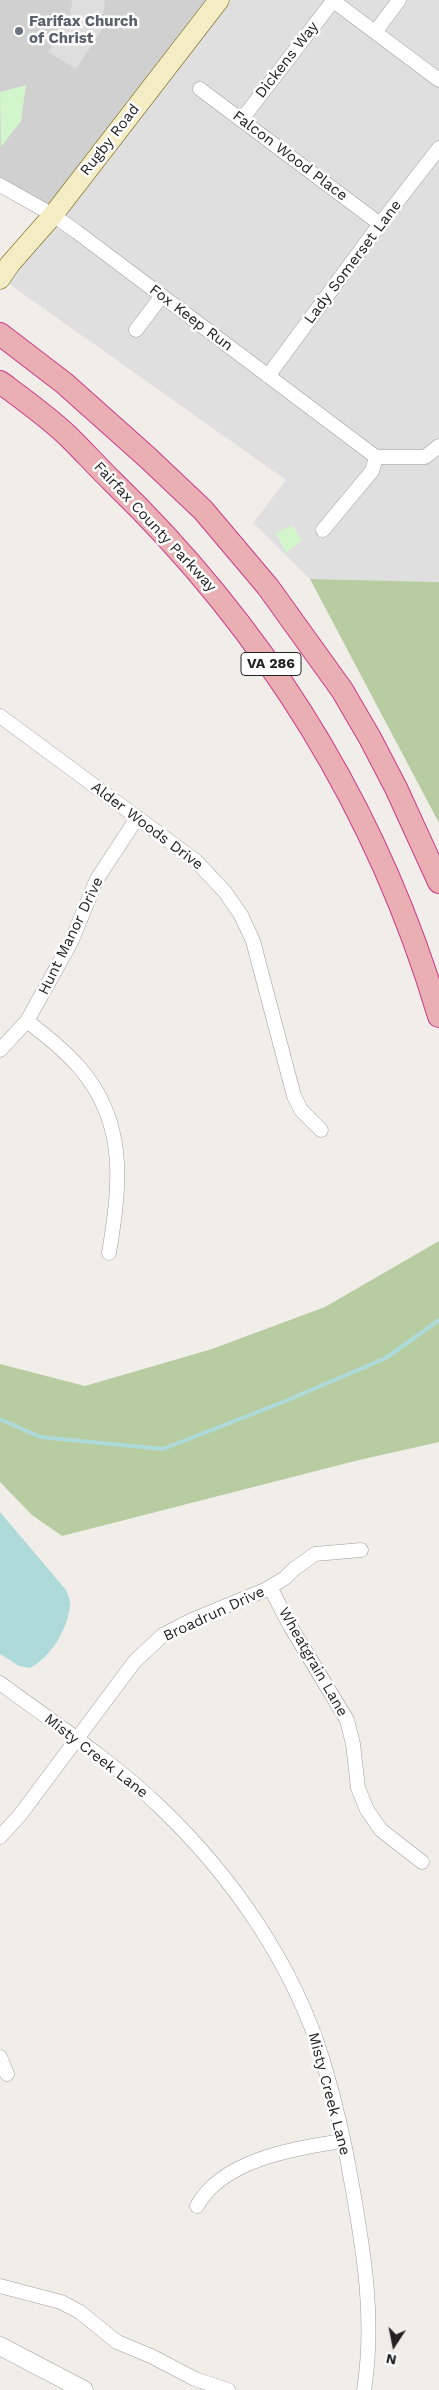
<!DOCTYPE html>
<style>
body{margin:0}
#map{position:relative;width:439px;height:2390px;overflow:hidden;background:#f1ede9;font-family:"Work Sans",sans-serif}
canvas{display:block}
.north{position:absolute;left:369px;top:2320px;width:50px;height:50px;-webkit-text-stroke:4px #fff;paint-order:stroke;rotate:191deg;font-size:14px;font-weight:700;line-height:20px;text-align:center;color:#222}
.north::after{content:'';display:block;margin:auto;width:18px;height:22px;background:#222;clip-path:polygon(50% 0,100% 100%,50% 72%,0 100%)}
</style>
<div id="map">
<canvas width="439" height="2390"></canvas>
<div class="north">N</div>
</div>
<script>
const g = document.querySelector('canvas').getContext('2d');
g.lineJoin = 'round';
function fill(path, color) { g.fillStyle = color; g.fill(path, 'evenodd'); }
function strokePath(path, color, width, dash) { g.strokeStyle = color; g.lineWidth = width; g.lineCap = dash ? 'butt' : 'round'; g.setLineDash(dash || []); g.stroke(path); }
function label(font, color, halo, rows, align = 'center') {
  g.font = font + ' "Work Sans",sans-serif'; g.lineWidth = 5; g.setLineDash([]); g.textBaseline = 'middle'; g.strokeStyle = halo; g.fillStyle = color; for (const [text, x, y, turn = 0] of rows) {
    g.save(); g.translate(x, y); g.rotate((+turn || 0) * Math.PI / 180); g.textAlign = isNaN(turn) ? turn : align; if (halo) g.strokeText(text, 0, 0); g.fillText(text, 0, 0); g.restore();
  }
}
fill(new Path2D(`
 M 219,0 L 439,0 L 439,582 L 310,579 L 253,523 L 286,480 L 2,279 Z`), '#e0dfdf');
fill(new Path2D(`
 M 0,0 L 219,0 L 53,215 L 0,185 Z`), '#d0d0d0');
fill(new Path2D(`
 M 310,579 L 439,582 L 439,823 Z
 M 439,1241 L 439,1442 L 359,1460 L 62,1536 L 32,1515 L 0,1482 L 0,1364 L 85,1386 L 212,1349 L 325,1307 Z`), '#b8cca2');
fill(new Path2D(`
 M 26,85 L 21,121 L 1,147 L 0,92 Z
 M 292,525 L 302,540 L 286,553 L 276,533 Z`), '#d2f5cc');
fill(new Path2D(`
 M 72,0 L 105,0 L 101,31 L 76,69 L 48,52 L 70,17 Z`), '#dedede');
fill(new Path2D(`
 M 0,1512 L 66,1590 C 68,1595 71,1601 70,1605 C 68,1629 51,1657 30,1668 L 19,1666 L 0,1654 Z`), '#afdada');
strokePath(new Path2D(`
 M 0,1419 L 40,1437 L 163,1449 L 283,1402 L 386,1358 L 439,1320`), '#afdada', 4);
const minor = new Path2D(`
 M 332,0 L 439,80
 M 376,31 L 399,0
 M 200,89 L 380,224
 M 242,119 L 333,1
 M 0,185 L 53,215 L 77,232 L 376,457 L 425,457 L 439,446
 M 136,330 L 161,297
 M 268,376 L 380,224 L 439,148
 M 323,530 L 372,471 L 376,457
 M 0,716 L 196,861 L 225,892 L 241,915 L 253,941 L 294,1096 L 301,1110 L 321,1130
 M 27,1021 C 45,1035 63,1049 79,1067 C 128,1123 120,1186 109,1253
 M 0,1050 L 27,1021 L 71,942 L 97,879 L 137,818
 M 270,1587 L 289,1624 L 347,1720 L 353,1744 L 358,1788 L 367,1810 L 381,1830 L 422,1862
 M 0,1683 C 54,1723 112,1761 160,1807 C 232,1876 294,1965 323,2061 C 335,2101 345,2143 352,2185 C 364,2253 375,2320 364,2390
 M 0,1837 L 20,1815 L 135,1661 L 163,1635 L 192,1620 L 265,1590 L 285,1578 L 294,1569 L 315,1554 L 361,1550
 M 0,2057 L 7,2074
 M 197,2206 C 223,2159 294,2149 342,2141
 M 0,2286 L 61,2302 L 80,2312 L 117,2342 L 151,2356 L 195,2379 L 228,2390`);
const tertiary = new Path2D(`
 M 0,2346 L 84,2390`);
const secondary = new Path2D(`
 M 0,279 L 10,264 L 53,215 L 219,0`);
const trunk = new Path2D(`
 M 0,334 L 64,383 L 147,457 L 203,510 L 268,587 L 342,690 L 370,738 L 396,788 L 439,882
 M 0,382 C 23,399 47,416 68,436 C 83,451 97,466 112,481 C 268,632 377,808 439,1016`);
strokePath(minor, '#9f9f9f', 15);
strokePath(tertiary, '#9f9f9f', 19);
strokePath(secondary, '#716510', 21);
strokePath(trunk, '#cb3a8d', 24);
strokePath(minor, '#fff', 14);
strokePath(tertiary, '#fff', 18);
strokePath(secondary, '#f4ecc4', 20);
strokePath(trunk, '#eaafb2', 22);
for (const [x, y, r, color] of [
 [19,31,5,"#6b7280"]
]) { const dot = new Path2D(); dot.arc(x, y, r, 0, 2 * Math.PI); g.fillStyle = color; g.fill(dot); strokePath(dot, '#fff', 2); }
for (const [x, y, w] of [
 [271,664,60]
]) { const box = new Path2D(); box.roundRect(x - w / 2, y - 11.5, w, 23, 4); g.fillStyle = '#fff'; g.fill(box); strokePath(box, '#222', 1); }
label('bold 14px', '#222', null, [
 ["VA 286",271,664]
]);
label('bold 15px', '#5b616d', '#fff', [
 ["Farifax Church",29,22],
 ["of Christ",29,39]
], 'left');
label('15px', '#222', '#fff', [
 ["Dickens Way",287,60,-52],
 ["Rugby Road",110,140,-52],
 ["Falcon Wood Place",290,156,37],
 ["Lady Somerset Lane",353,262,-53],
 ["Fox Keep Run",191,318,37],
 ["Fairfax County Parkway",155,527,47],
 ["Alder Woods Drive",147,826,37],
 ["Hunt Manor Drive",71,936,-64],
 ["Broadrun Drive",214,1614,-25],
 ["Wheatgrain Lane",313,1662,60],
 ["Misty Creek Lane",96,1756,38],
 ["Misty Creek Lane",329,2094,75]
]);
</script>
